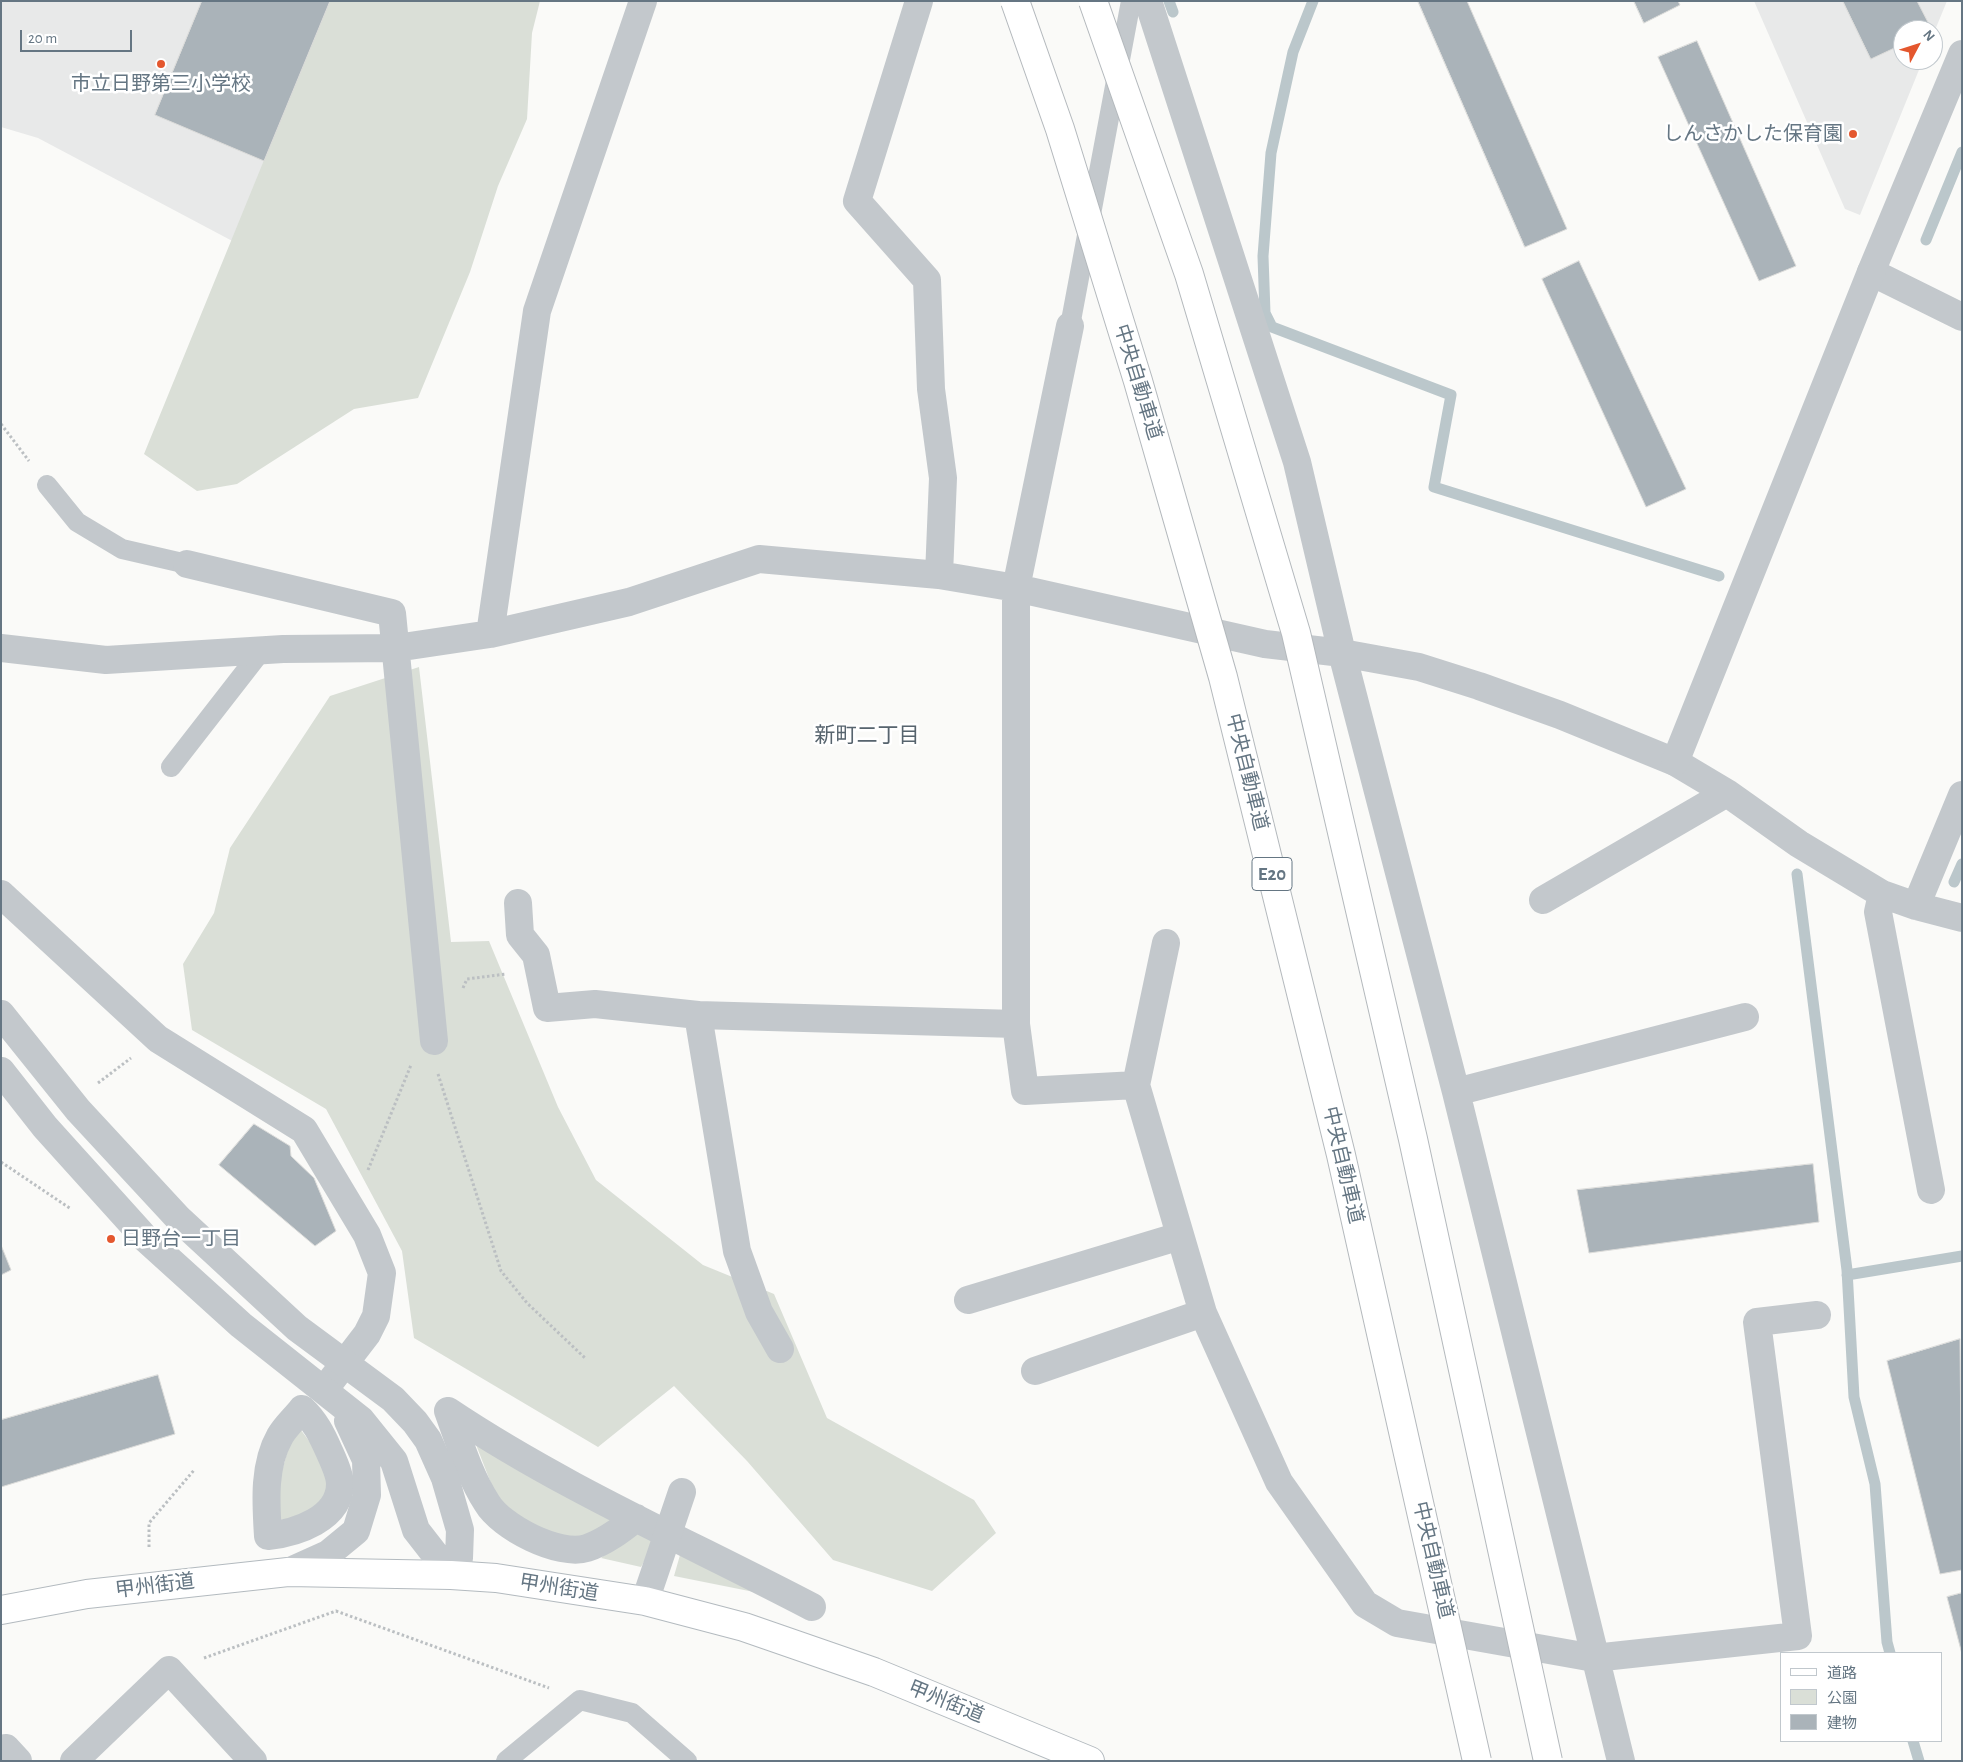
<!DOCTYPE html>
<meta charset="utf-8">
<style>
body{margin:0}
#map{position:relative;width:1963px;height:1762px;overflow:hidden;background:#fafaf8;font-family:"Alegreya Sans","Noto Sans JP",sans-serif}
canvas{display:block}
.frame{position:absolute;inset:0;border:2px solid #657683;pointer-events:none}
.legend{position:absolute;left:1780px;top:1652px;width:162px;height:90px;box-sizing:border-box;background:#fff;border:1px solid #c1c8cd;margin:0;padding:6px 9px;list-style:none;font-size:15px;color:#657683}
.legend li{display:flex;align-items:center;gap:10px;height:25px}
.legend b{width:25px;border:1px solid #c1c8cd}
.north{position:absolute;left:1893px;top:20px;width:50px;height:50px;box-sizing:border-box;background:#fff;border:1px solid #c1c8cd;border-radius:50%;rotate:50deg;font-size:14px;font-weight:700;line-height:20px;text-align:center;color:#657683}
.north::after{content:'';display:block;margin:auto;width:18px;height:22px;background:#e4572e;clip-path:polygon(50% 0,100% 100%,50% 72%,0 100%)}
.scale{position:absolute;left:20px;top:30px;width:112px;height:22px;box-sizing:border-box;border:2px solid #657683;border-top:0;padding-left:6px;font-size:15px;line-height:18px;white-space:nowrap;color:#657683;-webkit-text-stroke:4px #fff;paint-order:stroke}
</style>
<div id="map">
<canvas width="1963" height="1762"></canvas>
<div class="frame"></div>
<ul class="legend">
<li><b style="height:6px;background:#fff"></b>道路</li>
<li><b style="height:14px;background:#dadfd7"></b>公園</li>
<li><b style="height:14px;background:#aab3b9"></b>建物</li>
</ul>
<div class="north">N</div>
<div class="scale">20 m</div>
</div>
<script>
const g = document.querySelector('canvas').getContext('2d');
g.lineJoin = 'round';
function fill(path, color) { g.fillStyle = color; g.fill(path, 'evenodd'); }
function strokePath(path, color, width, dash) { g.strokeStyle = color; g.lineWidth = width; g.lineCap = dash ? 'butt' : 'round'; g.setLineDash(dash || []); g.stroke(path); }
function label(font, color, halo, rows, align = 'center') {
  g.font = font + ' "Alegreya Sans","Noto Sans JP",sans-serif'; g.lineWidth = 5; g.setLineDash([]); g.textBaseline = 'middle'; g.strokeStyle = halo; g.fillStyle = color; for (const [text, x, y, turn = 0] of rows) {
    g.save(); g.translate(x, y); g.rotate((+turn || 0) * Math.PI / 180); g.textAlign = isNaN(turn) ? turn : align; if (halo) g.strokeText(text, 0, 0); g.fillText(text, 0, 0); g.restore();
  }
}
fill(new Path2D(`
 M 1,1 L 350,1 L 238,244 L 38,138 L 1,127 Z
 M 1754,1 L 1947,1 L 1933,35 L 1933,30 L 1903,30 L 1903,60 L 1923,60 L 1860,215 L 1845,209 Z`), '#e8e9e9');
fill(new Path2D(`
 M 329,1 L 540,1 L 532,33 L 527,119 L 498,186 L 470,272 L 418,398 L 354,409 L 237,484 L 197,491 L 144,454 Z
 M 419,667 L 451,942 L 489,941 L 558,1107 L 596,1180 L 703,1265 L 774,1294 L 827,1418 L 974,1500 L 996,1533 L 932,1591 L 833,1560 L 747,1461 L 674,1386 L 598,1447 L 414,1338 L 402,1251 L 326,1109 L 192,1030 L 183,964 L 214,913 L 230,848 L 330,696 Z
 M 300,1429 C 314,1447 337,1476 326,1500 C 323,1506 315,1512 310,1517 L 280,1520 L 277,1488 L 289,1446 Z
 M 475,1442 L 615,1519 L 585,1536 L 564,1538 L 519,1519 L 497,1499 Z
 M 635,1529 L 656,1541 L 641,1567 L 601,1558 Z
 M 680,1555 L 754,1592 L 674,1576 Z`), '#dadfd7');
strokePath(new Path2D(`
 M 1169,1 L 1173,12
 M 1313,1 L 1293,52 L 1271,153 L 1263,256 L 1265,313 L 1272,327 L 1451,395 L 1434,487 L 1719,576
 M 1926,240 L 1962,152
 M 1797,874 L 1847,1270 L 1854,1397 L 1875,1484 L 1887,1642 L 1890,1653
 M 1954,882 L 1962,864
 M 1847,1275 L 1962,1256
 M 1913,1741 L 1919,1761`), '#bbc7cb', 11);
const building = new Path2D(`
 M 202,1 L 330,1 L 264,161 L 155,115 Z
 M 1418,1 L 1467,1 L 1567,229 L 1525,247 Z
 M 1634,1 L 1678,1 L 1680,5 L 1644,23 Z
 M 1843,1 L 1917,1 L 1932,30 L 1903,30 L 1903,44 L 1871,59 Z
 M 1697,41 L 1796,266 L 1759,281 L 1658,57 Z
 M 1579,261 L 1686,489 L 1646,507 L 1542,279 Z
 M 254,1124 L 290,1146 L 291,1156 L 314,1178 L 336,1231 L 315,1246 L 219,1165 Z
 M 1813,1164 L 1819,1222 L 1589,1253 L 1577,1190 Z
 M 1,1245 L 11,1270 L 1,1275 Z
 M 1960,1339 L 1962,1570 L 1940,1574 L 1887,1361 Z
 M 158,1375 L 175,1434 L 1,1487 L 1,1420 Z
 M 1962,1593 L 1962,1654 L 1947,1597 Z`);
fill(building, '#aab3b9');
strokePath(building, '#dcdcda', 1);
const secondary = new Path2D(`
 M 1,1610 L 87,1594 L 288,1572 L 451,1575 L 496,1578 L 645,1601 L 744,1627 L 874,1672 L 1090,1761`);
strokePath(secondary, '#b3babf', 30);
strokePath(new Path2D(`
 M 1,424 L 29,461
 M 463,988 L 467,979 L 506,974
 M 438,1074 L 501,1271 L 527,1303 L 585,1358
 M 98,1083 L 131,1058
 M 1,1162 L 71,1209
 M 368,1170 L 411,1065
 M 149,1547 L 149,1523 L 195,1469
 M 204,1658 L 336,1611 L 549,1688`), '#bbbfc2', 3, [2.5, 2.5]);
strokePath(new Path2D(`
 M 1070,326 L 1131,1
 M 47,485 L 77,522 L 122,549 L 187,564
 M 171,767 L 262,650
 M 506,1761 L 580,1700 L 632,1713 L 687,1761`), '#c3c8cc', 20);
strokePath(new Path2D(`
 M 302,1409 C 315,1421 322,1435 329,1451 C 333,1460 340,1474 340,1484 C 340,1519 296,1533 268,1536 C 266,1503 263,1466 280,1436 C 285,1427 295,1418 302,1409 Z
 M 448,1411 C 563,1488 690,1543 812,1607
 M 448,1411 C 459,1441 469,1475 487,1503 C 501,1527 559,1557 587,1548 C 605,1542 621,1530 636,1518`), '#c3c8cc', 28);
strokePath(new Path2D(`
 M 919,1 L 857,201 L 927,280 L 931,389 L 943,478 L 939,575
 M 1148,1 L 1297,462 L 1342,653 L 1456,1092 L 1621,1761
 M 1871,272 L 1962,317
 M 1070,326 L 1016,588 L 1016,1024 L 1025,1091 L 1136,1085 L 1203,1313 L 1279,1482 L 1365,1604 L 1397,1623 L 1594,1658 L 1798,1636 L 1757,1322 L 1817,1315
 M 187,564 L 392,613 L 434,1041
 M 490,634 L 537,311 L 643,1
 M 1,648 L 106,660 L 283,649 L 396,648 L 490,634 L 629,602 L 759,559 L 939,575 L 1016,588 L 1265,644 L 1342,653 L 1419,667 L 1479,686 L 1560,715 L 1675,762 L 1727,793 L 1799,844 L 1882,894 L 1916,906 L 1962,918
 M 1,894 L 158,1039 L 304,1130 L 367,1235 L 382,1273 L 376,1316 L 367,1334 L 324,1390
 M 1882,894 L 1878,912 L 1931,1190
 M 1543,900 L 1727,793
 M 518,903 L 520,935 L 536,955 L 547,1008 L 595,1004 L 698,1015
 M 1916,906 L 1962,795
 M 1136,1085 L 1166,943
 M 1456,1092 L 1745,1017
 M 968,1300 L 1180,1236
 M 780,1349 L 759,1312 L 737,1251 L 698,1015 L 1016,1024
 M 1035,1371 L 1203,1313
 M 645,1601 L 682,1492
 M 1,1752 L 6,1748 L 18,1761
 M 74,1761 L 169,1670 L 253,1761`), '#c3c8cc', 28);
strokePath(new Path2D(`
 M 1675,762 L 1871,272 L 1962,54
 M 1,1014 L 78,1110 L 178,1218 L 297,1328 L 393,1399 L 415,1422 L 428,1440 L 445,1478 L 460,1530 L 459,1558 L 451,1575 L 416,1530 L 394,1461 L 361,1420 L 241,1325 L 146,1239 L 45,1127 L 1,1071
 M 288,1572 L 328,1554 L 356,1531 L 367,1495 L 366,1460 L 348,1421`), '#c3c8cc', 28);
strokePath(secondary, '#fff', 28);
const motorwayBridge = new Path2D(`
 M 1015,1 L 1060,129 L 1138,381 L 1223,677 L 1341,1155 L 1477,1761
 M 1093,1 L 1189,274 L 1296,633 L 1413,1139 L 1548,1761`);
strokePath(motorwayBridge, '#b4b9bd', 30, []);
strokePath(motorwayBridge, '#fff', 28);
for (const [x, y, r, color] of [
 [161,64,5,"#e4572e"],
 [1853,134,5,"#e4572e"],
 [111,1239,5,"#e4572e"]
]) { const dot = new Path2D(); dot.arc(x, y, r, 0, 2 * Math.PI); g.fillStyle = color; g.fill(dot); strokePath(dot, '#fff', 2); }
for (const [x, y, w] of [
 [1272,874,40]
]) { const box = new Path2D(); box.roundRect(x - w / 2, y - 16.5, w, 33, 4); g.fillStyle = '#fff'; g.fill(box); strokePath(box, '#657683', 1); }
label('bold 19px', '#657683', null, [
 ["E20",1272,874]
]);
label('20px', '#657683', '#fff', [
 ["市立日野第三小学校",161,84],
 ["しんさかした保育園",1843,134,"right"],
 ["日野台一丁目",121,1239,"left"]
]);
label('20px', '#657683', '#fff', [
 ["中央自動車道",1138,382,73],
 ["中央自動車道",1247,772,76],
 ["中央自動車道",1343,1165,77],
 ["中央自動車道",1433,1560,77],
 ["甲州街道",155,1586,-7],
 ["甲州街道",559,1588,9],
 ["甲州街道",946,1702,22]
]);
label('21px', '#57646e', '#fff', [
 ["新町二丁目",867,736]
]);
</script>
